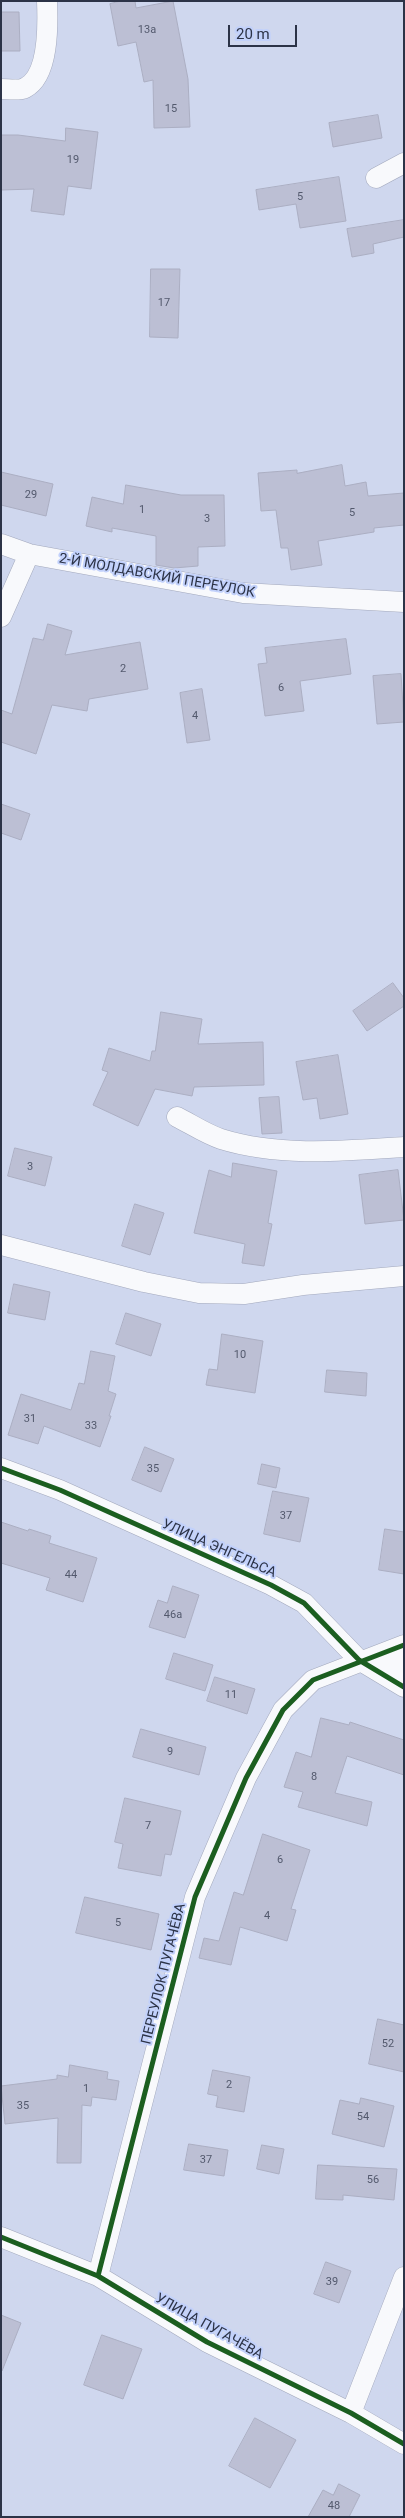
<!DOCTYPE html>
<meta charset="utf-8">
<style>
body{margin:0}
#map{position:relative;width:405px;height:2518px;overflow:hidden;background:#cfd7ee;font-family:Roboto,sans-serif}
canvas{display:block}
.frame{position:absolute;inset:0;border:2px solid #2c3347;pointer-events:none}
.scale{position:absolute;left:228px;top:25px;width:69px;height:22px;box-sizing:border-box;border:2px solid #2c3347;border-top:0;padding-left:6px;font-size:15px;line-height:18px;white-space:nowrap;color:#2c3347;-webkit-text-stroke:4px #c2d1fb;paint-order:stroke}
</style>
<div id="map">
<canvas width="405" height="2518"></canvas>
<div class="frame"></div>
<div class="scale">20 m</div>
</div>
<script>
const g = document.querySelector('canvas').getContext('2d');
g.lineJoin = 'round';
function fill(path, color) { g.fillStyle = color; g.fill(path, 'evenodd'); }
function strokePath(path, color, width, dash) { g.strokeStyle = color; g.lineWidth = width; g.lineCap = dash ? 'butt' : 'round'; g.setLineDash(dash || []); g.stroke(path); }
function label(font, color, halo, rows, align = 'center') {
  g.font = font + ' Roboto,sans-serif'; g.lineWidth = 4; g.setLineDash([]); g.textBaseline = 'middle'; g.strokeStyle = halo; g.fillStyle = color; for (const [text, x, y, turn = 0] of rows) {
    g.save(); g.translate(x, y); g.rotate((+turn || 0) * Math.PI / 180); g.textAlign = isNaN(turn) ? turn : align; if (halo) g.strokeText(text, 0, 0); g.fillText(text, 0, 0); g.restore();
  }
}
const building = new Path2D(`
 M 121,1 L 135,1 L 136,8 L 173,1 L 188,79 L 190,127 L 154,128 L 153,80 L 144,82 L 136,42 L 118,46 L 110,4 Z
 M 1,12 L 19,12 L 20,51 L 1,51 Z
 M 378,115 L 382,138 L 333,147 L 329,123 Z
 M 66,128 L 98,132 L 91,189 L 68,186 L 64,215 L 31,211 L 34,189 L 1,190 L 1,135 L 18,135 L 65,141 Z
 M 339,177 L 346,221 L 300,228 L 296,204 L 259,210 L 256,190 Z
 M 404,220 L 404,237 L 373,244 L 374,253 L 352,257 L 347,229 Z
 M 151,269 L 180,269 L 178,338 L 150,337 Z
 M 342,465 L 345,486 L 366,482 L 368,496 L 404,493 L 404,525 L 374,528 L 374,532 L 318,541 L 322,565 L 291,570 L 288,548 L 281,548 L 276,510 L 261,511 L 258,473 L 297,470 L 297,473 Z
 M 1,472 L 53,484 L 46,516 L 1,505 Z
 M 126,485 L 181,495 L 224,495 L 225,546 L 198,547 L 198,566 L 174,568 L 156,565 L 156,536 L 112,528 L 112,532 L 86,526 L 92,497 L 123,504 Z
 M 48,624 L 72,631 L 65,655 L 140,642 L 148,689 L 89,699 L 87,711 L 52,705 L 36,754 L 1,742 L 1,710 L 12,714 L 33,638 L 43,640 Z
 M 346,639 L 351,674 L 300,681 L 304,711 L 265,716 L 258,664 L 267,663 L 265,648 Z
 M 401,674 L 404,722 L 377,724 L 373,676 Z
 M 202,689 L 210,740 L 187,743 L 180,693 Z
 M 1,804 L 30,814 L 21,840 L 1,833 Z
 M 393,983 L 404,998 L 404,1006 L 367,1031 L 353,1011 Z
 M 161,1012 L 202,1019 L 198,1044 L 263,1042 L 264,1085 L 194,1087 L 192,1096 L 155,1089 L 138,1126 L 93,1105 L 108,1072 L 102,1070 L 109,1048 L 150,1061 L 152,1051 L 155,1051 Z
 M 338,1055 L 348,1114 L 320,1119 L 317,1098 L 303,1100 L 296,1062 Z
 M 279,1097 L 282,1133 L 262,1134 L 259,1098 Z
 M 15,1148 L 52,1157 L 45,1186 L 8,1176 Z
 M 233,1163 L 277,1171 L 268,1223 L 272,1224 L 264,1266 L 242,1263 L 245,1244 L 194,1233 L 209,1170 L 231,1177 Z
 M 398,1170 L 404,1220 L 365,1224 L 359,1175 Z
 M 135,1204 L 164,1213 L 150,1255 L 122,1246 Z
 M 14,1284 L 50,1292 L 45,1320 L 8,1313 Z
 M 126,1313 L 161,1324 L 151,1356 L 116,1344 Z
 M 222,1334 L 263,1341 L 255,1393 L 206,1385 L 209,1369 L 217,1370 Z
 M 91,1351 L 115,1356 L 108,1391 L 116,1394 L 109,1416 L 111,1416 L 100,1447 L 44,1426 L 38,1444 L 8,1435 L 21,1394 L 71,1410 L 79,1383 L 84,1384 Z
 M 327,1370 L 367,1373 L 366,1396 L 325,1392 Z
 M 145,1447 L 174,1459 L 161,1492 L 132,1480 Z
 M 262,1464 L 280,1468 L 276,1488 L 258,1484 Z
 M 273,1491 L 309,1498 L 300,1542 L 264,1534 Z
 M 1,1522 L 28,1531 L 29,1529 L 51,1536 L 49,1543 L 97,1558 L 83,1602 L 46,1590 L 50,1578 L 1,1563 Z
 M 385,1529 L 404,1532 L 404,1574 L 379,1570 Z
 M 173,1586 L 199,1595 L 185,1638 L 149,1627 L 158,1600 L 167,1603 Z
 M 174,1653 L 213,1665 L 205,1691 L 166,1679 Z
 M 215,1677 L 255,1689 L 247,1714 L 207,1701 Z
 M 321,1718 L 349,1725 L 350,1722 L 404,1740 L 404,1775 L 347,1756 L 335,1793 L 372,1802 L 367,1826 L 298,1807 L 303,1792 L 284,1787 L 296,1752 L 311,1757 Z
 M 141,1729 L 206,1747 L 199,1775 L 133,1757 Z
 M 125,1798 L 181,1811 L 171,1855 L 165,1854 L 161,1876 L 118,1868 L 123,1844 L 115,1842 Z
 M 263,1834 L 310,1850 L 291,1909 L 296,1910 L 287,1941 L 240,1927 L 231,1965 L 199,1958 L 204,1938 L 219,1941 L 234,1892 L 243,1895 Z
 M 85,1897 L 159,1914 L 151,1950 L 76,1933 Z
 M 378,2019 L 404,2025 L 404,2072 L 369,2064 Z
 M 70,2065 L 108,2072 L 107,2079 L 119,2081 L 116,2100 L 92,2097 L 91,2106 L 82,2105 L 81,2163 L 57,2163 L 58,2118 L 5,2124 L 1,2086 L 57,2079 L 57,2075 L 68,2077 Z
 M 213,2070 L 250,2077 L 244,2112 L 216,2107 L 218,2096 L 208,2094 Z
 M 361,2098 L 394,2106 L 384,2147 L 332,2134 L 340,2100 L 359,2104 Z
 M 189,2144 L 228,2150 L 224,2176 L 184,2170 Z
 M 262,2145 L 284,2149 L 279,2174 L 257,2169 Z
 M 318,2165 L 397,2169 L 394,2200 L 343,2195 L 343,2200 L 316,2199 Z
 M 326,2262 L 351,2271 L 339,2303 L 314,2294 Z
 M 1,2315 L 21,2323 L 2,2371 L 1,2371 Z
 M 102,2335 L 142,2349 L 123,2399 L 84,2385 Z
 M 255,2418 L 296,2440 L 270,2488 L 229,2466 Z
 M 339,2484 L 360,2495 L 349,2517 L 308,2517 L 323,2490 L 333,2495 Z`);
fill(building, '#bcbfd4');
strokePath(building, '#abaec2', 1);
const street = new Path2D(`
 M 1,89 C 8,89 19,91 25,88 C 49,76 48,25 47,1
 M 376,178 L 404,163
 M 1,544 L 29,554 L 243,593 L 404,602
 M 1,617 L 29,554
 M 177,1117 C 191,1124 206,1134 221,1139 C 279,1157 344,1151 404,1147
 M 1,1245 L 144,1282 L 199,1293 L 244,1294 L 303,1285 L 404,1276
 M 1,1468 L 60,1490 L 271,1585 L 304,1603 L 359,1660 L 404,1687
 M 369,1661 L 404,1666
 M 1,2237 L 98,2276 L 207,2342 L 351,2413 L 404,2444
 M 98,2276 L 195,1897 L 246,1778 L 283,1710 L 313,1680 L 404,1645
 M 351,2413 L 404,2277`);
strokePath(street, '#a2a8bc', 21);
strokePath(street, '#f8f9fc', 20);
strokePath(new Path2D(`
 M 1,1468 L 60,1490 L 271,1585 L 304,1603 L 359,1660 L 404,1687
 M 1,2237 L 98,2276 L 207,2342 L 351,2413 L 404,2444
 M 98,2276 L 195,1897 L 246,1778 L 283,1710 L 313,1680 L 404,1645`), '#1b5e20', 5);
label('11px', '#53596d', null, [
 ["13а",147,30],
 ["15",171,109],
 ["19",73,160],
 ["5",300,197],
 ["17",164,303],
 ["29",31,495],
 ["1",142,510],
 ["5",352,513],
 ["3",207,519],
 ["2",123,669],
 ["6",281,688],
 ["4",195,716],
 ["3",30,1167],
 ["10",240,1355],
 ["31",30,1419],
 ["33",91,1426],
 ["35",153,1469],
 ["37",286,1516],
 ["44",71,1575],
 ["46а",173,1615],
 ["11",231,1695],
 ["9",170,1752],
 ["8",314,1777],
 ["7",148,1826],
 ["6",280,1860],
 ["4",267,1916],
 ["5",118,1923],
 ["52",388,2044],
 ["2",229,2085],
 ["1",86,2089],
 ["35",23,2106],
 ["54",363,2117],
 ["37",206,2160],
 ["56",373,2180],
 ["39",332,2282],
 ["48",334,2506]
]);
label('14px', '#2c3347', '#c2d1fb', [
 ["2-Й МОЛДАВСКИЙ ПЕРЕУЛОК",157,576,10],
 ["УЛИЦА ЭНГЕЛЬСА",219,1549,24],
 ["ПЕРЕУЛОК ПУГАЧЁВА",164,1974,-76],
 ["УЛИЦА ПУГАЧЁВА",209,2327,29]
]);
</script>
